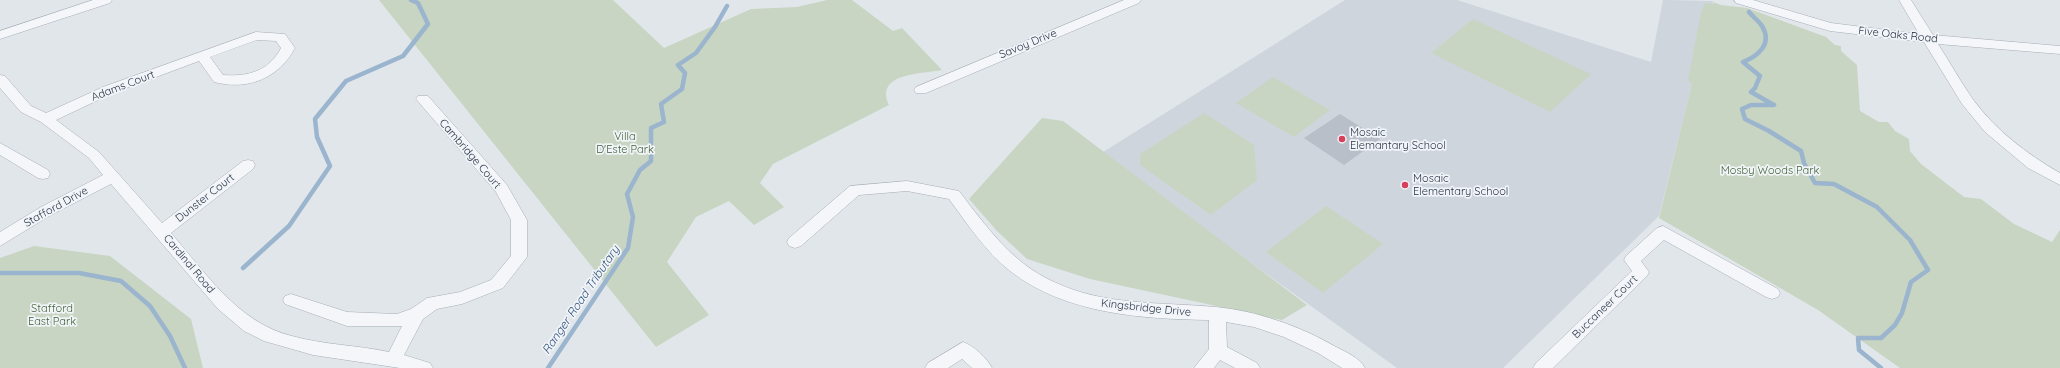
<!DOCTYPE html>
<style>
body{margin:0}
canvas{display:block;background:#e1e6eb}
</style>
<canvas width="2060" height="368"></canvas>
<script>
const g = document.querySelector('canvas').getContext('2d');
g.lineJoin = 'round';
function fill(path, color) { g.fillStyle = color; g.fill(path, 'evenodd'); }
function strokePath(path, color, width, dash) { g.strokeStyle = color; g.lineWidth = width; g.lineCap = dash ? 'butt' : 'round'; g.setLineDash(dash || []); g.stroke(path); }
function label(font, color, halo, rows, align = 'center') {
  g.font = font + ' Quicksand,sans-serif'; g.lineWidth = 3.5; g.setLineDash([]); g.textBaseline = 'middle'; g.strokeStyle = halo; g.fillStyle = color; for (const [text, x, y, turn = 0] of rows) {
    g.save(); g.translate(x, y); g.rotate((+turn || 0) * Math.PI / 180); g.textAlign = isNaN(turn) ? turn : align; if (halo) g.strokeText(text, 0, 0); g.fillText(text, 0, 0); g.restore();
  }
}
fill(new Path2D(`
 M 1345,0 L 1457,0 L 1651,62 L 1663,0 L 1713,1 L 1659,216 L 1503,368 L 1397,368 L 1100,154 Z`), '#cfd5dd');
fill(new Path2D(`
 M 379,0 L 613,0 L 664,48 L 751,9 L 797,7 L 827,0 L 852,0 L 893,31 L 902,28 L 942,70 C 924,74 874,72 889,105 L 773,164 L 760,183 L 784,207 L 754,225 L 729,201 L 696,217 L 667,262 L 709,315 L 656,347 Z
 M 1713,2 L 1721,5 L 1747,8 L 1826,37 L 1835,45 L 1841,46 L 1841,51 L 1857,65 L 1860,111 L 1879,122 L 1888,122 L 1895,131 L 1909,139 L 1910,151 L 1921,164 L 1964,197 L 1981,199 L 2014,224 L 2052,242 L 2060,230 L 2060,368 L 1900,368 L 1818,310 L 1659,218 L 1692,84 L 1688,80 L 1701,12 L 1705,3 L 1713,4 Z
 M 1473,19 L 1591,74 L 1550,112 L 1431,53 Z
 M 1273,77 L 1330,110 L 1294,137 L 1236,103 Z
 M 1204,113 L 1254,145 L 1257,180 L 1211,215 L 1140,165 L 1140,154 Z
 M 1042,118 L 1063,121 L 1307,305 L 1282,320 L 1090,279 L 1027,259 L 997,231 L 969,199 Z
 M 1326,206 L 1383,244 L 1323,293 L 1266,252 Z
 M 34,246 L 110,256 L 191,319 L 203,368 L 0,368 L 0,258 Z`), '#c8d5c2');
strokePath(new Path2D(`
 M 1749,12 C 1753,17 1759,21 1762,26 C 1773,44 1758,56 1743,62 L 1760,76 L 1755,88 L 1751,92 L 1774,105 L 1751,105 L 1742,109 L 1745,119 L 1769,131 L 1801,151 L 1804,163 L 1815,183 L 1834,184 L 1877,207 L 1910,240 L 1928,270 L 1911,282 L 1902,313 L 1895,325 L 1881,338 L 1858,338 L 1859,350 L 1881,368
 M 243,268 L 289,226 L 330,166 L 317,137 L 315,119 L 346,81 L 403,56 L 428,24 L 418,3 L 411,0
 M 0,273 L 79,273 L 121,281 L 150,306 L 170,336 L 185,368
 M 548,368 L 628,248 L 633,217 L 627,194 L 640,170 L 651,161 L 651,128 L 664,122 L 661,104 L 682,89 L 685,73 L 678,65 L 696,53 L 715,27 L 727,6`), '#9ab5cd', 4.5);
fill(new Path2D(`
 M 1340,114 L 1380,139 L 1344,165 L 1304,138 Z`), '#b8bfc9');
const minor = new Path2D(`
 M 93,0 L 112,0 L 110,3 L 0,39 L 0,31 Z
 M 1124,0 L 1141,0 L 1139,3 L 926,93 L 916,93 L 914,90 L 916,87 Z
 M 1734,0 L 1753,0 L 1831,23 L 1919,34 L 1899,0 L 1911,0 L 1933,35 L 2060,46 L 2060,54 L 1938,44 C 1950,62 1960,81 1972,98 C 1995,130 2027,154 2060,173 L 2060,185 L 2028,168 L 1985,132 L 1962,104 L 1924,42 L 1830,31 L 1736,3 Z
 M 256,32 L 285,34 L 295,48 C 279,78 248,91 214,82 L 199,61 L 113,93 L 56,120 L 99,152 L 162,223 L 243,161 L 248,160 L 253,161 L 255,165 L 253,169 L 171,233 C 205,272 238,323 292,336 C 324,345 357,345 389,352 L 402,326 L 347,326 L 285,304 L 283,300 L 285,296 L 291,294 L 347,312 L 397,314 L 411,309 L 427,298 L 460,292 L 491,280 L 511,256 L 511,220 L 496,192 L 416,99 L 418,96 L 428,96 L 507,185 L 527,220 L 527,257 L 503,288 L 462,304 L 437,309 L 423,319 L 404,355 L 430,363 L 433,368 L 400,368 L 313,355 L 264,341 L 244,331 L 218,309 L 111,184 L 51,215 L 0,246 L 0,232 L 41,207 L 103,175 L 89,158 L 41,122 L 21,112 L 0,88 L 0,75 L 5,76 L 31,106 L 46,113 L 103,87 ZM 257,40 L 276,41 L 281,48 C 269,71 248,77 223,75 L 210,57 Z
 M 0,143 L 48,170 L 50,174 L 48,178 L 43,179 L 38,178 L 0,155 Z
 M 907,181 L 959,191 C 986,226 1011,262 1052,281 C 1103,306 1160,302 1216,307 C 1257,311 1300,326 1336,347 C 1346,352 1360,358 1365,368 L 1342,368 L 1318,353 L 1284,337 L 1254,327 L 1226,322 L 1227,347 L 1257,363 L 1260,368 L 1235,368 L 1220,360 L 1214,368 L 1194,368 L 1209,349 L 1209,320 C 1142,319 1065,314 1010,271 C 986,252 968,225 949,199 L 907,191 L 859,195 L 801,246 L 795,248 L 789,246 L 787,242 L 789,238 L 850,186 Z
 M 1663,226 L 1778,289 L 1780,293 L 1778,297 L 1772,299 L 1766,297 L 1664,240 L 1641,261 L 1649,272 L 1647,276 L 1553,368 L 1533,368 L 1536,363 L 1632,271 L 1624,260 L 1626,256 L 1657,228 Z
 M 963,342 C 974,346 987,358 992,368 L 972,368 L 962,359 L 948,368 L 925,368 L 928,363 Z`);
strokePath(minor, '#a6adb6', 1);
fill(minor, '#f5f6f9');
for (const [x, y, r, color] of [
 [1342,139,4,"#d73f5c"],
 [1405,185,4,"#d73f5c"]
]) { const dot = new Path2D(); dot.arc(x, y, r, 0, 2 * Math.PI); g.fillStyle = color; g.fill(dot); strokePath(dot, '#f1f4f8', 1.5); }
label('11px', '#283444', '#f1f4f8', [
 ["Five Oaks Road",1898,35,6],
 ["Savoy Drive",1028,44,-22],
 ["Adams Court",123,86,-21],
 ["Cambridge Court",470,154,49],
 ["Dunster Court",205,198,-38],
 ["Stafford Drive",56,207,-29],
 ["Cardinal Road",189,264,50],
 ["Buccaneer Court",1605,307,-44],
 ["Kingsbridge Drive",1146,308,6]
]);
label('11px', '#283444', '#f1f4f8', [
 ["Mosaic",1350,133],
 ["Elemantary School",1350,146],
 ["Mosaic",1413,179],
 ["Elementary School",1413,192]
], 'left');
label('11px', '#3f6135', '#f1f4f8', [
 ["Villa",625,137],
 ["D'Este Park",625,150],
 ["Mosby Woods Park",1770,171],
 ["Stafford",52,309],
 ["East Park",52,322]
]);
label('italic 12px', '#30547b', '#f1f4f8', [
 ["Ranger Road Tributary",581,300,-56]
]);
</script>
